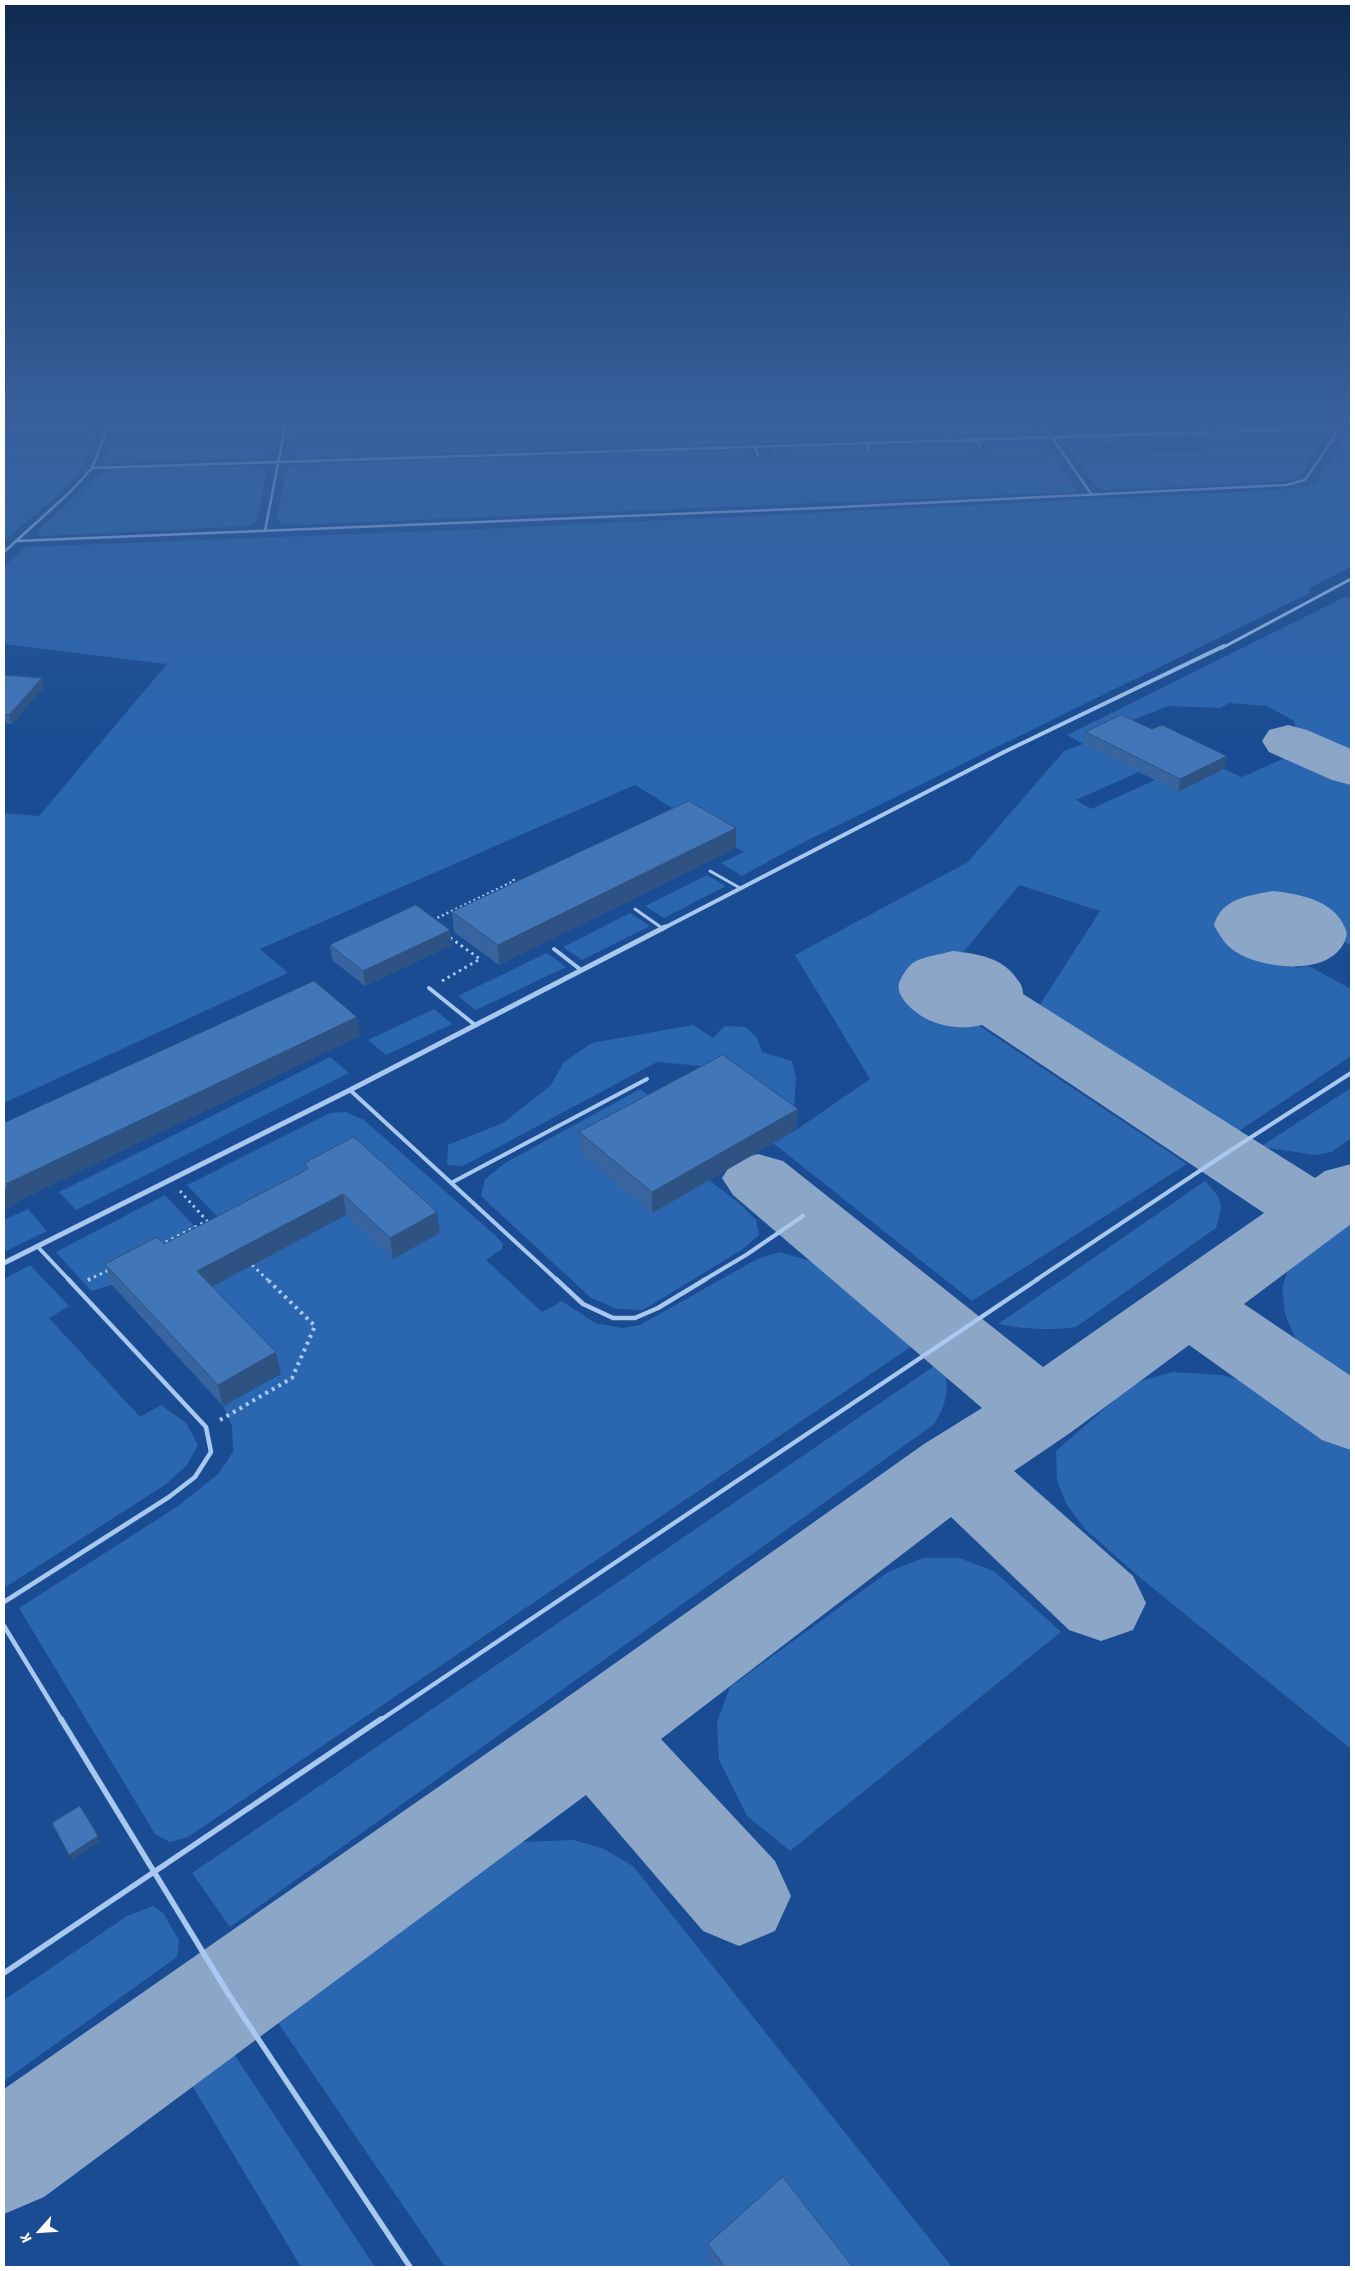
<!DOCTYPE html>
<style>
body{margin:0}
#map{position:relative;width:1355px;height:2271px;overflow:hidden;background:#194c92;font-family:"Fira Sans Condensed",sans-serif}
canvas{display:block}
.frame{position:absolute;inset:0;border:5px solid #fff;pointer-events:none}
.north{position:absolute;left:15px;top:2206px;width:50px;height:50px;-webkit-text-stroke:4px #194c92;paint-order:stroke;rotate:244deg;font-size:14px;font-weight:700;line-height:20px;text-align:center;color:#fff}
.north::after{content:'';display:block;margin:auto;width:18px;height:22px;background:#fff;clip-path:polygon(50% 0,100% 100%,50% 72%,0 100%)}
</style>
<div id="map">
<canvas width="1355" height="2271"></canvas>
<div class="frame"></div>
<div class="north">K</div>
</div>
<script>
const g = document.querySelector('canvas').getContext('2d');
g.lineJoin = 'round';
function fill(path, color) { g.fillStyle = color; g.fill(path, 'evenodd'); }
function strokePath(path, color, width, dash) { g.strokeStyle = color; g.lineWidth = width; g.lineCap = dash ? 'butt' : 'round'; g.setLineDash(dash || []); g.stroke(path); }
fill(new Path2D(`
 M 4,422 L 96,422 C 93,435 91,452 85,463 C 71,489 26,521 4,541 Z
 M 118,422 L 279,422 L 272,455 L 268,458 L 107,463 L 103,460 Z
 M 292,422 L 1030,422 L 1037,433 L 295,458 L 286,454 Z
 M 1051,422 L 1318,422 L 1057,430 Z
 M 1351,425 L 1351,567 L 1309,588 L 1310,593 L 804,842 L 742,876 L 721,863 L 744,852 L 635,785 L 260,949 L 288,973 L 4,1103 L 4,813 L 39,816 L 167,664 L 4,644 L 4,566 L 26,547 L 483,529 L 1259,491 L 1307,487 L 1317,482 Z
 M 1312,429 L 1319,430 L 1325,435 L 1302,474 L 1294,479 L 1274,482 L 1105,490 L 1097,488 L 1063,441 L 1074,437 L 1103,437 L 1110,445 L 1086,446 L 1092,455 L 1208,451 L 1193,434 Z
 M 1042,440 L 1077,492 L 297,525 L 282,524 L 277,518 L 286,469 L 292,465 L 747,449 L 741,457 L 773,455 L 771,449 L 855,445 L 862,452 L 877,451 L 875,445 L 969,442 L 971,449 L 990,448 L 988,441 Z
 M 259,465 L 267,470 L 257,520 L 251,526 L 43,536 L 39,535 L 38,531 L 100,473 L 117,469 Z
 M 1345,597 L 1351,599 L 1351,753 L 1296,729 L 1294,721 L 1267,706 L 1229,703 L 1220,708 L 1168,706 L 1120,725 L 1139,772 L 1076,800 L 1091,809 L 1155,780 L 1178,792 L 1224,769 L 1242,777 L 1289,756 L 1351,785 L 1351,946 C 1334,937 1342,932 1332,923 C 1324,916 1309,907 1299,904 C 1281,898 1261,907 1246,898 L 1229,908 L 1234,912 L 1227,920 L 1231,931 L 1246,945 L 1265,956 L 1288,960 L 1296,968 L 1309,966 L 1351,989 L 1351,1056 L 1230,1137 L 1034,1014 L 1100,911 L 1019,885 L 956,961 C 931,964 919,962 911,989 C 928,1013 939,1013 966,1017 L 1187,1164 L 972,1301 L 773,1143 L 796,1130 L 870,1079 L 795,955 L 968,862 L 1064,751 L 1083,744 L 1067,735 Z
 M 707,875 L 726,886 L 664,918 L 645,906 Z
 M 630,913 L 650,926 L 582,960 L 563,947 Z
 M 547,953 L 566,967 L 476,1010 L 458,996 Z
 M 434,1009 L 452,1024 L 386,1055 L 368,1040 Z
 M 693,1025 L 713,1038 L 725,1026 L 746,1027 L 757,1038 L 762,1052 L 792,1061 L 796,1078 L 794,1107 L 777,1116 L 703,1066 L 657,1062 L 463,1166 L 447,1165 L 448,1145 L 503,1123 L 550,1086 L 564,1062 L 592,1043 Z
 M 330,1057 L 349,1073 L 76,1210 L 59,1192 Z
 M 1351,1088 L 1351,1138 L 1332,1152 L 1316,1155 L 1260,1147 Z
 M 640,1089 L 662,1105 L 652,1213 L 709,1180 L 740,1204 L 756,1220 L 759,1235 L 743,1249 L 643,1310 L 617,1309 L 591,1298 L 481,1196 L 485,1179 L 505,1163 Z
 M 346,1112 L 364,1120 L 496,1236 L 503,1244 L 502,1249 L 486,1260 L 542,1312 L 562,1301 L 595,1323 L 622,1328 L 640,1325 L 757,1259 L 779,1252 L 811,1261 L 904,1327 L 915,1344 L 188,1837 L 170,1842 L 155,1834 L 19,1608 L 178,1506 L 218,1474 L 233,1452 L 232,1426 L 223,1406 L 281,1374 L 202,1292 L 346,1215 L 357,1158 L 232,1232 L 187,1185 L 330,1113 Z
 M 1205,1181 C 1223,1200 1224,1203 1216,1228 L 1076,1327 C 1049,1331 1024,1329 998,1324 Z
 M 165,1195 L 210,1243 L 162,1258 L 111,1285 L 91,1291 L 56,1252 Z
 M 28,1209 L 47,1231 L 4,1252 L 4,1220 Z
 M 1351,1220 L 1351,1391 L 1337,1381 L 1298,1344 L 1285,1314 L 1282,1288 L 1291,1261 Z
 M 30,1265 L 69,1306 L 49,1318 L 140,1417 L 161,1405 L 186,1423 L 198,1445 L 187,1465 L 165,1485 L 4,1588 L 4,1279 Z
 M 943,1360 C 949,1387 949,1402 933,1425 L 230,1927 L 192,1873 Z
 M 1172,1372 L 1222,1375 L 1282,1393 L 1351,1442 L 1351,1749 L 1138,1576 L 1085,1529 L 1067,1505 L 1057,1481 L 1056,1451 L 1134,1383 Z
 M 923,1558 L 959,1558 L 994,1571 L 1061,1632 L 790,1851 L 747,1816 L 719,1760 L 717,1722 L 730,1687 L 888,1572 Z
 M 574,1840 L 604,1849 L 633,1866 L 952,2267 L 445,2267 L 276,2020 L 491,1857 L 520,1842 Z
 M 153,1906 L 164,1914 L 179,1941 L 177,1957 L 4,2081 L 4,2000 L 127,1916 Z
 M 228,2045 L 375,2267 L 301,2267 L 187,2077 Z`), '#2b66b0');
fill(new Path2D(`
 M 1288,725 L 1307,730 L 1351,749 L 1351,785 L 1332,780 L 1269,752 L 1262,741 L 1269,730 Z
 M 1272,891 C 1301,894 1339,901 1347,934 C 1338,978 1264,970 1236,952 C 1226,946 1219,935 1214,925 C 1222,898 1248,896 1272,891 Z
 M 953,951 C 978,954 1002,957 1017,979 C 1021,984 1023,988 1023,994 L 1315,1178 L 1325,1171 L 1351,1164 L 1351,1224 L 1244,1304 L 1351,1376 L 1351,1450 L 1322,1440 L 1189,1345 L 1070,1433 L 1014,1471 L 1133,1576 L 1146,1603 L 1133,1630 L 1101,1641 L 1069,1630 L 951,1517 L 661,1739 L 775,1861 L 791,1896 L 775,1931 L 739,1946 L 703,1931 L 586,1795 L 44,2197 L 4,2214 L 4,2089 L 559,1703 L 924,1444 L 982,1408 L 733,1195 L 722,1178 L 733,1161 L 758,1154 L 783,1161 L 1043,1367 L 1264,1213 L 982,1025 C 954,1032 920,1023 903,999 C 897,990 897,984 903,975 C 906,970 910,964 916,961 C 927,956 941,954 953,951 Z`), '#8ca6c8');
strokePath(new Path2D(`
 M 433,920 L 514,881 L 513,877`), '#a8c8ef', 2.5, [2, 3]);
strokePath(new Path2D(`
 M 442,981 L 480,959 L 449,937
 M 180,1191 L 208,1222
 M 160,1245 L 207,1221
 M 252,1265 L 268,1280
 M 88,1280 L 109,1270`), '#a8c8ef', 3, [2.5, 4]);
strokePath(new Path2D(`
 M 88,1280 L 90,1279
 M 220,1420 L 292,1378 L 315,1326 L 267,1279`), '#a8c8ef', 4, [3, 4.5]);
strokePath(new Path2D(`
 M 1041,422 L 1092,495
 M 1106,434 L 1112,442
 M 975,438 L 980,446
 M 866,442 L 869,450
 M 754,445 L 758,455
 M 92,468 L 1341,428
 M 265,531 L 286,422
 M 16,541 L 820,508 L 1286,485 L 1305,480 L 1344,422
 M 4,552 L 69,493 L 92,468 L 110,422`), '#a8c8ef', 2.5);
strokePath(new Path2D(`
 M 710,871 L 740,888
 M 635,909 L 662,928`), '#a8c8ef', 3);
strokePath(new Path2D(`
 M 554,949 L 581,970
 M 429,988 L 475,1025
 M 350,1090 L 557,1280
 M 451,1183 L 647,1079
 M 37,1246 L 69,1280
 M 704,1280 L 746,1255 L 803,1216
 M 1036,1280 L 1225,1154 L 1351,1073`), '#a8c8ef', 4);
strokePath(new Path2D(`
 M 556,1279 L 583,1304 L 613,1318 L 635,1318 L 658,1308 L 706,1279
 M 4,1602 L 169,1497 L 195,1477 L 211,1452 L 206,1427 L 68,1279
 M 4,1626 L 62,1721
 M 379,1721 L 1038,1279`), '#a8c8ef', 4.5);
strokePath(new Path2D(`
 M 61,1719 L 229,1995 L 410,2267
 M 4,1973 L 381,1719`), '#a8c8ef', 5.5);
strokePath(new Path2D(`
 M 1222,648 L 1351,579`), '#a8c8ef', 3);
strokePath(new Path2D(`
 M 662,929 L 1004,752 L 1224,646`), '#a8c8ef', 4);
strokePath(new Path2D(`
 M 4,1263 L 350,1090 L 665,927`), '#a8c8ef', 5);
fill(new Path2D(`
 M 4,675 L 44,687 L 12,724 L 4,723 Z
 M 1152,729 L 1227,756 L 1224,769 L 1178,792 L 1084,744 L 1086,732 Z
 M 736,848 L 499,965 L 454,932 L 452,912 Z
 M 450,930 L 452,945 L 365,986 L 332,960 L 330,945 Z
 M 798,1109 L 796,1130 L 652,1213 L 580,1153 L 579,1132 Z
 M 305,1163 L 440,1233 L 393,1259 L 346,1215 L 212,1287 L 281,1373 L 223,1406 L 111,1284 L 105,1264 L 164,1244 L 306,1171 Z
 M 708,2244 L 853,2267 L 716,2267 L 708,2257 Z`), '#38659f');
fill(new Path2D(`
 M 42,678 L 44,687 L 12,724 L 9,715 Z
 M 1227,756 L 1224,769 L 1178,792 L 1180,779 Z
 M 736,828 L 736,848 L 499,965 L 498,945 Z
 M 450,930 L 452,945 L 365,986 L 363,971 Z
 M 357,1017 L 360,1036 L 13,1204 L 14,1206 L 4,1211 L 4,1188 L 6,1184 Z
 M 798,1109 L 796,1130 L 652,1213 L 652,1192 Z
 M 343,1194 L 346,1215 L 202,1292 L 197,1271 Z
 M 437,1212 L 440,1233 L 393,1259 L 390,1238 Z
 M 276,1352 L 281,1373 L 223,1406 L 218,1385 Z
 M 98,1836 L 100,1841 L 72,1860 L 69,1855 Z`), '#2e5382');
const building = new Path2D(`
 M 4,675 L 42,678 L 9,715 L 4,714 Z
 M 1121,715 L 1152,729 L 1162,725 L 1227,756 L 1180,779 L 1086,732 Z
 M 689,801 L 736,828 L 498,945 L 452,912 Z
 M 416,905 L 450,930 L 363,971 L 330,945 Z
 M 314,981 L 357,1017 L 6,1184 L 8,1187 L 4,1188 L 4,1132 L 5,1131 L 4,1129 L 4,1123 Z
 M 723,1055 L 798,1109 L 652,1192 L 579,1132 Z
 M 354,1137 L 437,1212 L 390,1238 L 343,1194 L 197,1271 L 276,1352 L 218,1385 L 105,1264 L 157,1237 L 164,1244 L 308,1169 L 305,1163 Z
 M 80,1806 L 98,1836 L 69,1855 L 52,1823 Z
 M 783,2177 L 853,2267 L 725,2267 L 708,2244 Z`);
fill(building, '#4176b9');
strokePath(building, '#2e5382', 1);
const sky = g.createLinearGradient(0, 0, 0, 740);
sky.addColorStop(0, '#0e2a50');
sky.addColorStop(0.57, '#38619d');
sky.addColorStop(1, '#38619d00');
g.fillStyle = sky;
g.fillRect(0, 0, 1355, 740);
</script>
